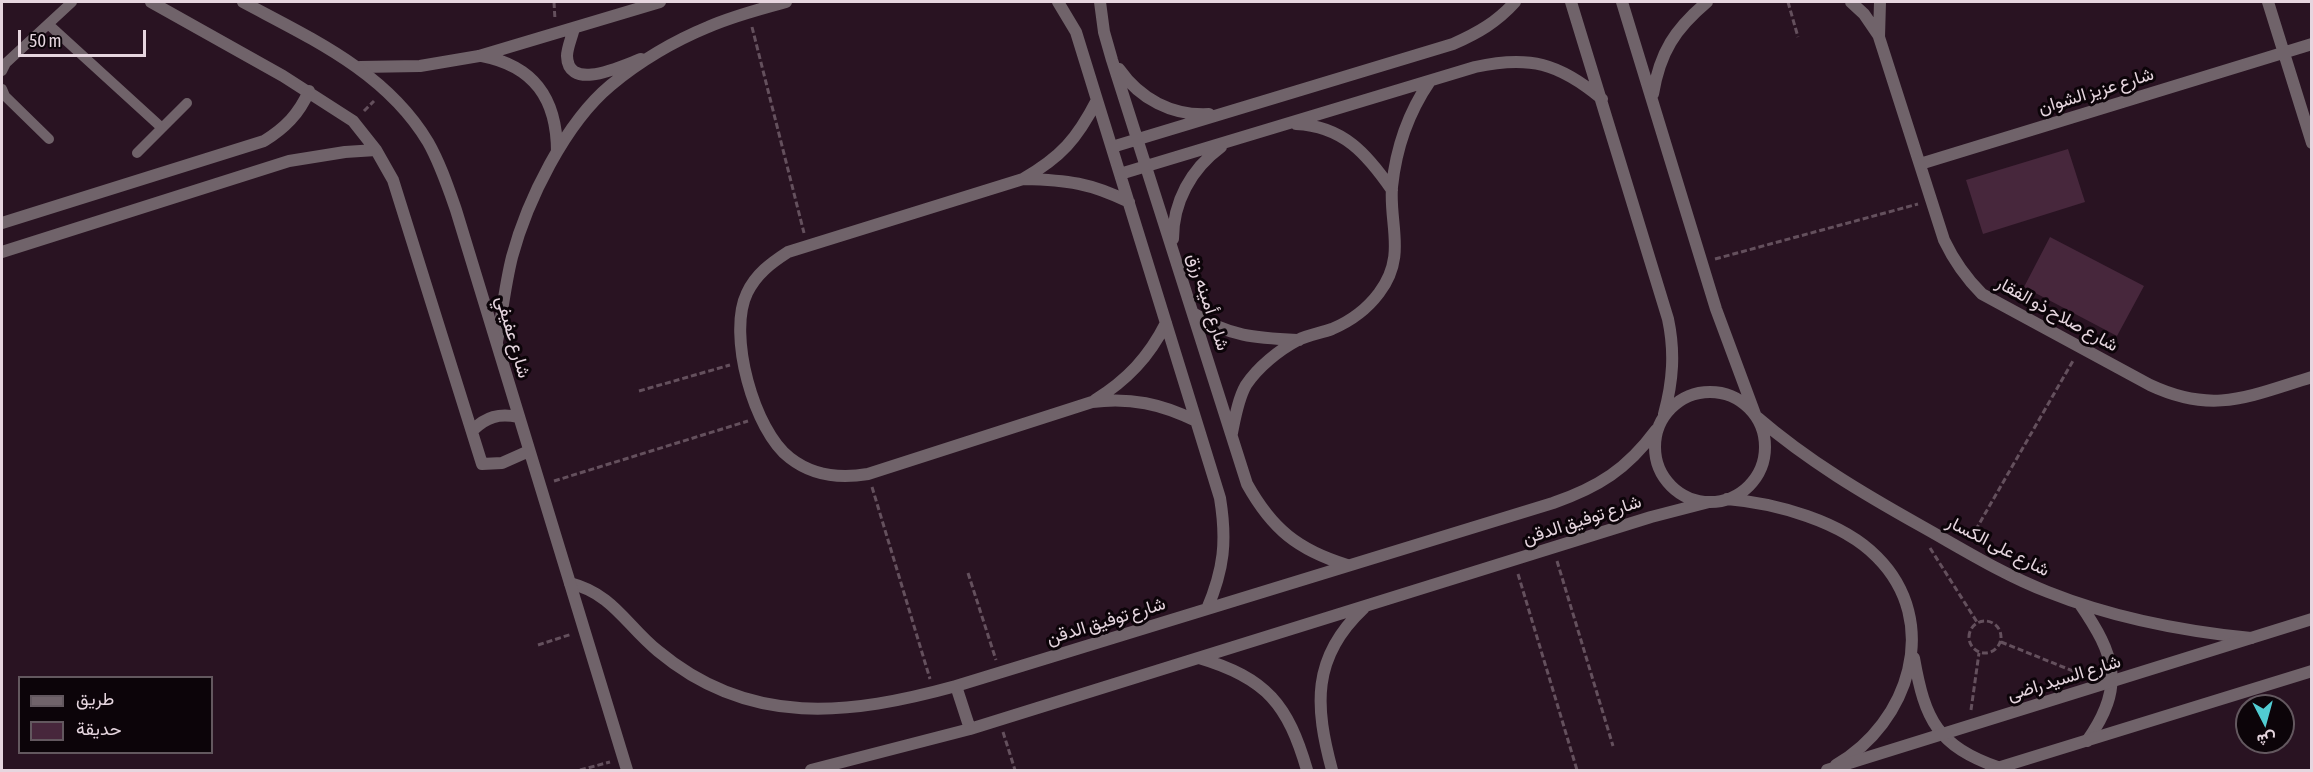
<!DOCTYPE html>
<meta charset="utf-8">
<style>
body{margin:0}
#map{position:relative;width:2313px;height:772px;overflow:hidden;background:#291322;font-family:"Asap Condensed",Vazirmatn,sans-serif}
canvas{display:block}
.frame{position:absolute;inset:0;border:3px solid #e6d6df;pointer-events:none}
.legend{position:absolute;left:18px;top:676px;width:195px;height:78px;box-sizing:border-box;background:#0c0409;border:2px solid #63585f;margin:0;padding:8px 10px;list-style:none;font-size:18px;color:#e6d6df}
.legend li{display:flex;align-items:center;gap:12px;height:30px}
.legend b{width:30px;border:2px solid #63585f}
.north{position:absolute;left:2235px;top:694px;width:60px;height:60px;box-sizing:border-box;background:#0c0409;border:2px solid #63585f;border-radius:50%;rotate:174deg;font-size:16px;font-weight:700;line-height:24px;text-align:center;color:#e6d6df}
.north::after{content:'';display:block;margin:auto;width:21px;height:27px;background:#51ccd2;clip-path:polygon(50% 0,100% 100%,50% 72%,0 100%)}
.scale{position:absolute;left:18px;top:30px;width:128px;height:27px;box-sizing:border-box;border:3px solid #e6d6df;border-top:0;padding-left:8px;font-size:18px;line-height:21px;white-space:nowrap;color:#e6d6df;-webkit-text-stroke:4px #0c0409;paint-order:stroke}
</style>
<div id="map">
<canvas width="2313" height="772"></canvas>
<div class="frame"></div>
<ul class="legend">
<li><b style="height:8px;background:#70636a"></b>طريق</li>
<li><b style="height:16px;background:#47273c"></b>حديقة</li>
</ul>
<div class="north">ش</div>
<div class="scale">50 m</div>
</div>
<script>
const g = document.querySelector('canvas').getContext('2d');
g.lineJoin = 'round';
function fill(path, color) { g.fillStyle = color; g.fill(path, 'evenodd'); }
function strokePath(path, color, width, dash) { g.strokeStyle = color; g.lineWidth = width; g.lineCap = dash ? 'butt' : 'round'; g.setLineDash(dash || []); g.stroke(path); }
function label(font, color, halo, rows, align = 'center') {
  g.font = font + ' "Asap Condensed",Vazirmatn,sans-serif'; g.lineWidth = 6; g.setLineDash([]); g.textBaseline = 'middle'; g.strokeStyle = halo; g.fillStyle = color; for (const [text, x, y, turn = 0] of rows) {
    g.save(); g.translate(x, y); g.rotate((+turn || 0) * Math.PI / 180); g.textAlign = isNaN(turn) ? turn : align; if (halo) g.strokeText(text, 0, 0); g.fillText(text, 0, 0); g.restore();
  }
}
fill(new Path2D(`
 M 2068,149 L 2085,202 L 1983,234 L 1966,180 Z
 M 2050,237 L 2144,286 L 2117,336 L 2024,287 Z`), '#47273c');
strokePath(new Path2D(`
 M 554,2 L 555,20
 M 1788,2 L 1798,37
 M 752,27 L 804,233
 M 364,111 L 374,101
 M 1715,259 L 1918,204
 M 639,391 L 730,365
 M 554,481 L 748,421
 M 872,487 L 930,679
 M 1971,538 L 2074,359
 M 1930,548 L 1977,622
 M 1557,561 L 1613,746
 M 968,573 L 996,660
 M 1518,574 L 1577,770
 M1969 637a16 16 0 1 1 32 0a16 16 0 1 1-32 0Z
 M 2001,642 L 2083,675
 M 538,645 L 572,634
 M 1971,710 L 1979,653
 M 1003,732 L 1015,770
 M 580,770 L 610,762`), '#64505d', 3, [6, 3]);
strokePath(new Path2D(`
 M 48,24 L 162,128
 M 2,71 L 6,63 L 72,2
 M 2,89 L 5,96 L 49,139
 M 137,153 L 187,103`), '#70636a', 10);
strokePath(new Path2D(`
 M 1058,2 L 1076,32 L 1220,498 C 1227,541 1224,569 1207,609
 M 1100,2 L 1104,32 L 1112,60 L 1247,484 C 1272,529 1298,550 1347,565
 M 1571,2 L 1668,319 C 1675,352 1673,381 1664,414
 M 1622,2 L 1716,309 L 1755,414
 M 1851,2 L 1864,14 L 1879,36
 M 1880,2 L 1879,37 L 1944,240 C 1954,261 1965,277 1982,294 L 2150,385 C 2214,415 2249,396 2312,377
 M 2268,2 L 2312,143
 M 574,28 C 572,37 567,48 567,56 C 568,93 624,65 641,59
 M 482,56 C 534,66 557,99 557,152
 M 360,67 L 420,66 L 479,56 L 660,2
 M 1119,69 C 1140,99 1172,116 1209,114
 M 1653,94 C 1660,52 1675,29 1707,2
 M 1097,100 C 1077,139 1061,157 1023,179 L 788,252 C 771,263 756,274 747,293 C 727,334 754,431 790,458 C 813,476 839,479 868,474 L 1092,402 C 1130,397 1162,404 1196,421
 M 1296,124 C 1343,126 1367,154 1392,190
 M 1112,147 L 1453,44 C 1478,33 1497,22 1515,2
 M 1920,164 L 2312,44
 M 1120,174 L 1475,67 C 1529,55 1559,63 1602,99
 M 1024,179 C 1067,180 1091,183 1129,202
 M 1173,239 C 1173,202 1191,169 1221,147
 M 1193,313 C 1229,337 1257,338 1299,340
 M 497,342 C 502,314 505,285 512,257 C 527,201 565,123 611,85 C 639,62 674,41 708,27 C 733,16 760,9 786,2
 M1655 447a55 55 0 1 1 110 0a55 55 0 1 1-110 0Z
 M 1095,400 C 1127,380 1149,357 1166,323
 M 1757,417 C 1808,461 1864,494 1923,527 C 1964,550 2004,575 2048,592 C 2113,618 2181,631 2251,638
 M 1232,433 C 1235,418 1238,399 1246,385 C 1258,367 1279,350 1298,340 C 1308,335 1321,333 1332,329 C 1351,321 1367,309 1379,293 C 1407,256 1389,225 1392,187 C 1396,148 1408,113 1430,81
 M 1727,499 C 1775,503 1842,521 1877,557 C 1942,622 1909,723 1836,765
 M 570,583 C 613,594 626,625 658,651 C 750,728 850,715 956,686 L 1553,503 C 1599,487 1627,469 1656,430
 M 2080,604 C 2115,655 2126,686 2087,741
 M 1199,658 C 1267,678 1288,705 1307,770
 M 1914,658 C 1925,720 1937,746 2000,768
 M 956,686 L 970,729
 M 811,770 L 970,729 L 1651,517 L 1709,502
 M 1332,770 C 1315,707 1311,658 1363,609`), '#70636a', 12);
strokePath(new Path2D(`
 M 151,2 L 283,76 L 353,121 L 376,150 L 393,180 L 482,464 L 502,463 L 529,451
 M 243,2 C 312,39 386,72 428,142 C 440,163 448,187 456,210 L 627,770
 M 2,223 L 264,141 C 285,128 299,114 309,91
 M 2,252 L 289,161 L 345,152 L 376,150
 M 473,430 C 486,417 499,413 518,417
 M 1827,770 L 2312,619
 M 1991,770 L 2312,671`), '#70636a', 12);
label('18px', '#e6d6df', '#0c0409', [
 ["شارع عزيز الشوان",2096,91,-17],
 ["شارع أمينه رزق",1208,302,72],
 ["شارع صلاح ذو الفقار",2057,314,29],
 ["شارع عفيفي",513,337,74],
 ["شارع توفيق الدقن",1582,520,-18],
 ["شارع على الكسار",1998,546,27],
 ["شارع توفيق الدقن",1106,621,-17],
 ["شارع السيد راضى",2064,678,-17]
]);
</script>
